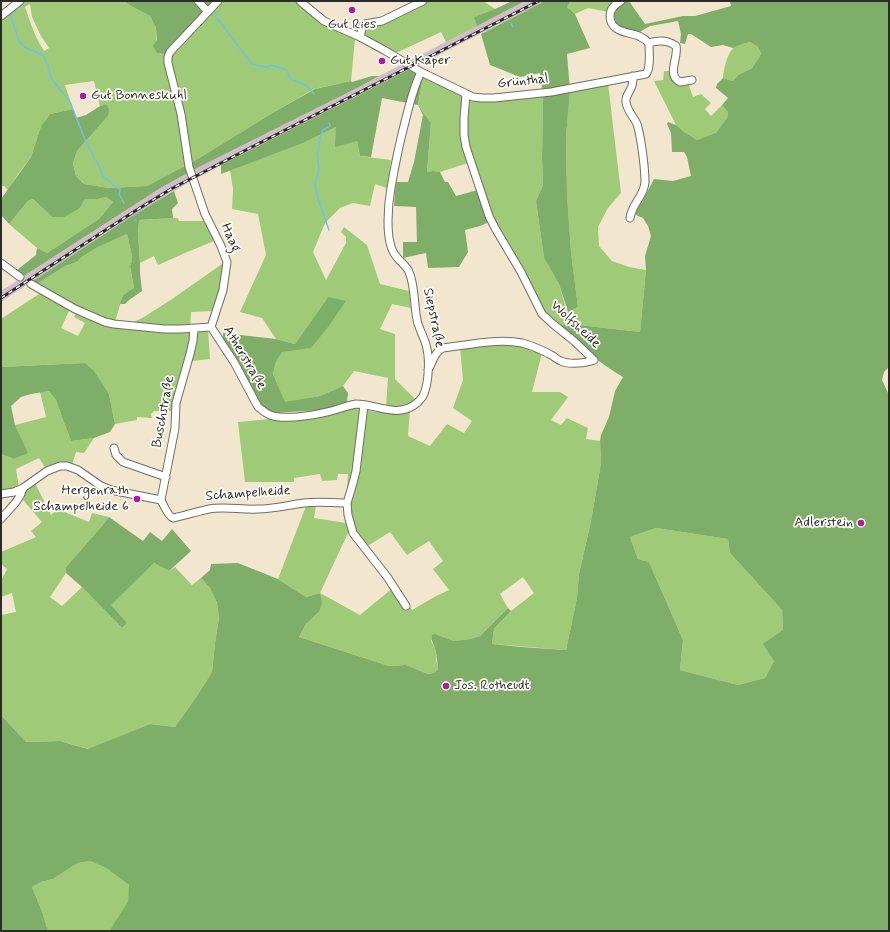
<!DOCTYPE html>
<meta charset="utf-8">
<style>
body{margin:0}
#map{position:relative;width:890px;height:932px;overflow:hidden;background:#f2e7ce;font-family:Mynerve,sans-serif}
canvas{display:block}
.frame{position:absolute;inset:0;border:2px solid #2b2b2b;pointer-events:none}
</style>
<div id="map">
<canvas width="890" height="932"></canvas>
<div class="frame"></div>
</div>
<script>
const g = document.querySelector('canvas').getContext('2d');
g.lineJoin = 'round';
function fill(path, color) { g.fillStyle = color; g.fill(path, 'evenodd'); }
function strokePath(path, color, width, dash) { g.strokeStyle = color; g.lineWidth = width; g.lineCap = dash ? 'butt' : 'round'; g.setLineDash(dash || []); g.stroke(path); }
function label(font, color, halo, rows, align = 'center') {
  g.font = font + ' Mynerve,sans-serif'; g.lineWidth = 3.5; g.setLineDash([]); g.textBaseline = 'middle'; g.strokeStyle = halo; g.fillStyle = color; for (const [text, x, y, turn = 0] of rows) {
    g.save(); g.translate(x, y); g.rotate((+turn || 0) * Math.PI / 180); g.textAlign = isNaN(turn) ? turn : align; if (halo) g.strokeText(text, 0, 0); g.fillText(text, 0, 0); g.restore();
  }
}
fill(new Path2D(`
 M 525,1 L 545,1 L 221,165 L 186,184 L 129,218 L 1,302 L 1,291 L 162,187 L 199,167 L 359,87 L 379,76 L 403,64 Z`), '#d1bdc9');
fill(new Path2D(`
 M 23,1 L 124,1 L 131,6 L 150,16 L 156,28 L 157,53 L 164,54 L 174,50 L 221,1 L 296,1 L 321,23 L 355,39 L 351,81 L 314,89 L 274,112 L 196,160 L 147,186 L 109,188 L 84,184 L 76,176 L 73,163 L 77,151 L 108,116 L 106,104 L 100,106 L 94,81 L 65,85 L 73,109 L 50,114 L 41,126 L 31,157 L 18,174 L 8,190 L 4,186 L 1,186 L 1,18 ZM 30,4 L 32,17 L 41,36 L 49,48 L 44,51 C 35,37 30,22 25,7 Z
 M 429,1 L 483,1 L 495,9 L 475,17 L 477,26 L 446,42 L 441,32 L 396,53 L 364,36 L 365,26 L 379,23 Z
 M 573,1 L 610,1 L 612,4 L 608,12 L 588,8 L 575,14 L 567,7 L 570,2 Z
 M 750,42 L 758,47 L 761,54 L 752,68 L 738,75 L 733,81 L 723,78 C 724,69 727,52 735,47 C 739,44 745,43 750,42 Z
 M 664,71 L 672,71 L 673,78 L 688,83 L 693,97 L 701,94 L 711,103 L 705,109 L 711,116 L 722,105 L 728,112 L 727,118 L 716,134 L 697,140 L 683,131 L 676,125 L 654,81 L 663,80 Z
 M 423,76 C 431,80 459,90 462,96 C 466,104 460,119 460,127 C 459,140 464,152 468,163 L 440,172 L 433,171 L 427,172 L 431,123 L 418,105 Z
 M 608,83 L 621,193 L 608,208 L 598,227 L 599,246 L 612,261 L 629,267 L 646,270 L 640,332 L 571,324 L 557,325 L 544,313 L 492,216 L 471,154 L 467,135 L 468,118 L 470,100 L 543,96 L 542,159 L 543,185 L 536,201 L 544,258 L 559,284 L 567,312 L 578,307 L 571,253 L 567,195 L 566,137 L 570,91 Z
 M 336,127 L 357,141 L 360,156 L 391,160 L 387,188 L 375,184 L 370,206 L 353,203 L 340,208 L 325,223 L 313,252 L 326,280 L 346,243 L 346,237 L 341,232 L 344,227 L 367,245 L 380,284 L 409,291 L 411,308 L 392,304 L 380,329 L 395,334 L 395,379 L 416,400 C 403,408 401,409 386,407 L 388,378 L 354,371 L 343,386 L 320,396 L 285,403 L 273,374 L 276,362 L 282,351 L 311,348 L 328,297 L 295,344 L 276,339 L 262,318 L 240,312 L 266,255 L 258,214 L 232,209 L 233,189 L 230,170 L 303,143 Z
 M 106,197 L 113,202 L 99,219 L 47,253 L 37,248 L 9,224 L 28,201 L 33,199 L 52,217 L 80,208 L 85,199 L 98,199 Z
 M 173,218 L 178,218 L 179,221 L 206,221 L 214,241 L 185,253 L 158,265 L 154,256 L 140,263 L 138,233 L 139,220 Z
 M 127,234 L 132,256 L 132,261 L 130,266 L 134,289 L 123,295 L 115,322 L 88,313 L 37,284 L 65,266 L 77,262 L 82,257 L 96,248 Z
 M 225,262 L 221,289 L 212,311 L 191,312 L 190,333 L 208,330 L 210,359 L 192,361 L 182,367 L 173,411 L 154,411 L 151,414 L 152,418 L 137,417 L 137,420 L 115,424 L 109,394 L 85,363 L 1,367 L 1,319 L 42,292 L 70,309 L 61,328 L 78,336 L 85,323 L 74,317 L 76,313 L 94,321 L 132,323 L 144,317 L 172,299 Z
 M 499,344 L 522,346 L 542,353 L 532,392 L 560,392 L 568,397 L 551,420 L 561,425 L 567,418 L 588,428 L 586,439 L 600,441 L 601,463 L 591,521 L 579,574 L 577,598 L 566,650 L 492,644 L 494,629 L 511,611 L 534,593 L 523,577 L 500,594 L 508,608 L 480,636 L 470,639 L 454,641 L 435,634 L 431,641 L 437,652 L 436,660 L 438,669 L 434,673 L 428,674 L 406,665 L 389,666 L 299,637 L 306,624 L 319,612 L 320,593 L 306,597 L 278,579 L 306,506 L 316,505 L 314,518 L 346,523 L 349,531 L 320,593 L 360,615 L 394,587 L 412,610 L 436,596 L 449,590 L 433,569 L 443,561 L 429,541 L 407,555 L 390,532 L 366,547 L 357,536 L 350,518 L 352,515 L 350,502 L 345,495 L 347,490 L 348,474 L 338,474 L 337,480 L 322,481 L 320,474 L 294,478 L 294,482 L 245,482 L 238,422 L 270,419 L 317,418 L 346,408 L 358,407 C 369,415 397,411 410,410 L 408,436 L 430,446 L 447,424 L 464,433 L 472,421 L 453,408 L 463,380 L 460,348 Z
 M 49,391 L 56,400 L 63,420 L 71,441 L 94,438 L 84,453 L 76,452 L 72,465 C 62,462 55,464 46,469 L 39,458 L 16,469 L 19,488 L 1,491 L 1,454 L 14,459 L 27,453 L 15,425 L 46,417 L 40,392 Z
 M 35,483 L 51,515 L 59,508 L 67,513 L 89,522 L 92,513 L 109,517 L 102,526 L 66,567 L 66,573 L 50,597 L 62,606 L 82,587 L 122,628 L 127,623 L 110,605 L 154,563 L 169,571 L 175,567 L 192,585 L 201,578 L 210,588 L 217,603 L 219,618 L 215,643 L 212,672 L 197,696 L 175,727 L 150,724 L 89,749 L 60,741 L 26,742 L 1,715 L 1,615 L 16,612 L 12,593 L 1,597 L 1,581 L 7,569 L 1,564 L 1,552 L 36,537 L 31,531 L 42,522 L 23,500 L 26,489 Z
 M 656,528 L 728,539 L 730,553 L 782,610 L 783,630 L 774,661 L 765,678 L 738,685 L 680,670 L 683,640 L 649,562 L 638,559 L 630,537 Z
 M 90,861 L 106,868 L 129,885 L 129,902 L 109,931 L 48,931 L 42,911 L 32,887 L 41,882 L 53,879 L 78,863 Z`), '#9fca77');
fill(new Path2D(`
 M 124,1 L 221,1 L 174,50 L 164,54 L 157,53 L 153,46 L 157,40 L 156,28 L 150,16 L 131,6 Z
 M 512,1 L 525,1 L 477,26 L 474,17 L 495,9 Z
 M 545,1 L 573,1 L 570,2 L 567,7 L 575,14 L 590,48 L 567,54 L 570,91 L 566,137 L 567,195 L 571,252 L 578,307 L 568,312 L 559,284 L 544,258 L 536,201 L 543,185 L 542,159 L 543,96 L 540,73 L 520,77 L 490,65 L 481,34 Z
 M 624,1 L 629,1 L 645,24 L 683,16 L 695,16 L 731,6 L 730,1 L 889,1 L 889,367 L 884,372 L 882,380 L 889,395 L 889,931 L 109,931 L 128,902 L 129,885 L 106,868 L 90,861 L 78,863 L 53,879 L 41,882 L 32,887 L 42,911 L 48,931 L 1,931 L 1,715 L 26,742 L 60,741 L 88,749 L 150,724 L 175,727 L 197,696 L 212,672 L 215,643 L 219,618 L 217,603 L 210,588 L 201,578 L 210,570 L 211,564 L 238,563 L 278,579 L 306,597 L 320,593 L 322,603 L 319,612 L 306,624 L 299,637 L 389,666 L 406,665 L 428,674 L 434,673 L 438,669 C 437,663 437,655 436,651 C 434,644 431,643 432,635 L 435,634 L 454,641 L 470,639 L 480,636 L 508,608 L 511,611 L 494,629 L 492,644 L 521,647 L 566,650 L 577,598 L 579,574 L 591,521 L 601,463 L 600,441 L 601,435 L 609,417 L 615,391 L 623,377 C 599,363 578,344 557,325 L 571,324 L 640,332 L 646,270 L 645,256 L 651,236 L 648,226 L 643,218 L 636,215 L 636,210 L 642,202 L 654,179 L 673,181 L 691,176 L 687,157 L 684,152 L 672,152 L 671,133 L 667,124 L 668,122 L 676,125 L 683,131 L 697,140 L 716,133 L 727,118 L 728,112 L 722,105 L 728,98 L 716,88 L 717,84 L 723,78 L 733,81 L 738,75 L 752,68 L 761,54 L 758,47 L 750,42 L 742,44 L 733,48 L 723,45 L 711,47 L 691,34 L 688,34 L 685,44 L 680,43 L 681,34 L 678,21 L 650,26 L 638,33 L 618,26 C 611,15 614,9 624,1 ZM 656,528 L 728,539 L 730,553 L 782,610 L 783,630 L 763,644 L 774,661 L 765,678 L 738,685 L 680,670 L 683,640 L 649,562 L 638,559 L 630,537 Z
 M 410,69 L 423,76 L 418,105 L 431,123 L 427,172 L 433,171 L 440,172 L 445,182 L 448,182 L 456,196 L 478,190 L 489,222 L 480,226 L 465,230 L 468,252 L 459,267 L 428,268 L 426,253 L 403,258 L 403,242 L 417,242 L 416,207 L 394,206 L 396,182 L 408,182 L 414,162 L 423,115 L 418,105 L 382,98 L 371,157 L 360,156 L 357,141 L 335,147 L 336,127 L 303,143 L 221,174 L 221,165 Z
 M 372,76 L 379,76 L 359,87 L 199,167 L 162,187 L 24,276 L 17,270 L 36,255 L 37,248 L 47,253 L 99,219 L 113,202 L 106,197 L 98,199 L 85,199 L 80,208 L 64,217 L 52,217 L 33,199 L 28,201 L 9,224 L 2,216 L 1,217 L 1,199 L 31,157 L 41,126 L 50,114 L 73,109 L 76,118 L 86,115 L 100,106 L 106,104 L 109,109 L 108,116 L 77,151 L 73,163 L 76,176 L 84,184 L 109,188 L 147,186 L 196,160 L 274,112 L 315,89 L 351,81 L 352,82 Z
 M 174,191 L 178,203 L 172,209 L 173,218 L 139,220 L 138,233 L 140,263 L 140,273 L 142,291 L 129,300 L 125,304 L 120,304 L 123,295 L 134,288 L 130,266 L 132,261 L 132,256 L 127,234 L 96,248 L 82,257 L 77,262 L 65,266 L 37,284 L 33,281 L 129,218 Z
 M 328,297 L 346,301 L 328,327 L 311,348 L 282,352 L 276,362 L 273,374 L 285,402 L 320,396 L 343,386 L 348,393 L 347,402 L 324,410 L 271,413 L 261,404 L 252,391 L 243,370 L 223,339 L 223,333 L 276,339 L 295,344 Z
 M 85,363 L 94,371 L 109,394 L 115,424 L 110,432 L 94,438 L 71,441 L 63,420 L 56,400 L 49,391 L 31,394 L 21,397 L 11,406 L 15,425 L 28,453 L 14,459 L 1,454 L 1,367 Z
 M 109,517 L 143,541 L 150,532 L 162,541 L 172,529 L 191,551 L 169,571 L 154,563 L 111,605 L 127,623 L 122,628 L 82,587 L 66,573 L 66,567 L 102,526 Z`), '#7fae68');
strokePath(new Path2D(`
 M 23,4 L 10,14 L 19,41 L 24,47 L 43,55 L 48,65 L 51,78 L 70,102 L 86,142 L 100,168 L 103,176 L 117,188 L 120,189 L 120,191 L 119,194 L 124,203
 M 213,13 L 252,64 L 265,67 L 267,67 L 271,65 L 284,69 L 287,71 L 290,78 C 295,82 299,81 303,84 C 307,86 311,90 314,94
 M 511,23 L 513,27
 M 329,123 L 330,126 L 323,130 L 319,141 L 319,150 L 317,153 L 319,169 L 315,184 L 318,199 L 329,230
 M 135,220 L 136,222`), '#6cc3e9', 1.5);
const minor = new Path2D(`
 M 198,1 L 208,12
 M 300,1 L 324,21 L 360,37 L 384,50 L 421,72 L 473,97 L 482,98 L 494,98 L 551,92 L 646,74 C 651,68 649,52 649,43 C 646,40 643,38 639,36 C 628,32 610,32 610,16 C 610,9 615,4 621,1
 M 1,16 L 20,1
 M 360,37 L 363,25 L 365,24 L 382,21 L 423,1
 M 649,43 C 658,40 668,40 676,46 C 679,57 666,75 680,82 L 692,80
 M 466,94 L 464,118 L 464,135 L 466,147 L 489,216 L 495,228 L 521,272 L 542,314 L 553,324 L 574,341 L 594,360
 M 630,218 C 632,203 644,197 645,182 C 645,169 643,155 641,142 C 640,137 639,130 637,124 C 634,117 627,111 626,102 C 625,97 629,93 631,88 C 633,85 633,80 633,76
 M 1,263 L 20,277
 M 31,284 L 75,309 L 105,322 L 114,324 L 164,329 L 181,329 L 211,327
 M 211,327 L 234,362 L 258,407 C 262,410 265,413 270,415 C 286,421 322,414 338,409 C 344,407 350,405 356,404 C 376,404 398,419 417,403 C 419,401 422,398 423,396 C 429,384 430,358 426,345 C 424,337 419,329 417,320 C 414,306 415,285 409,272 C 407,266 400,262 396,256 C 389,248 388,232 388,221 C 388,211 389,199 391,188 C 395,164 400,141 406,118 C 410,102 414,86 421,72
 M 211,327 L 223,290 L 227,262 L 221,246 L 205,214 L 189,167 L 181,114 L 168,63 L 168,57 L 170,52 L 218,1
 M 428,370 C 433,362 434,352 443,348 C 468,345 498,338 522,343 C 533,346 544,351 553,356 C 556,358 558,360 561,361 C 569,365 586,363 594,360
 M 364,405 L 356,471 L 353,483 L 347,503 L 348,515 L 353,533 L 388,578 L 406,606
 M 114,448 L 116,455 L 123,462 L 166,477
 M 1,494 L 14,492 L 23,488 L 47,471 L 60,466 L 67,466 L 78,470 L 101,486 L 111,490 L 161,500
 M 161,500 C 163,504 168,516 173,518 C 176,518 203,510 209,509 C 224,506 242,510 258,509 C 274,509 288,505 304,503 C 318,501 332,503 347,503
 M 161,500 L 175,428 L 176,403 L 190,354 L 193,341 L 194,329
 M 1,519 C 9,509 20,501 23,488`);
strokePath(minor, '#716d64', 9);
strokePath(minor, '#fff', 7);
const rail = new Path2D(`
 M 1,298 L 135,211 L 171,189 L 248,149 L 539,1`);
strokePath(rail, '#2b2b2b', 3);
strokePath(rail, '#fdfcf7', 1.5, [4.5]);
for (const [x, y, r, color] of [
 [352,10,4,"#b5179e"],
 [382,61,4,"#b5179e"],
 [83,96,4,"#b5179e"],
 [137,499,4,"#b5179e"],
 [861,523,4,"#b5179e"],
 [446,686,4,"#b5179e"]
]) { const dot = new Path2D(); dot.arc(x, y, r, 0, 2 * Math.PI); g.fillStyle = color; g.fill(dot); strokePath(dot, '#fdfcf7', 1.5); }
label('14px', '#2b2b2b', '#fdfcf7', [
 ["Gut Ries",352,25,"center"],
 ["Gut Kaper",390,61],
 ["Gut Bonneskuhl",91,96],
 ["Hergenrath",129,491,"right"],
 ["Schampelheide 6",129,507,"right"],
 ["Adlerstein",853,523,"right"],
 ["Jos. Rotheudt",454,686]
], 'left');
label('14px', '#2b2b2b', '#fdfcf7', [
 ["Grünthal",523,82,-6],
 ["Haag",230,238,66],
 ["Siepstraße",433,318,78],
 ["Wolfsheide",575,325,43],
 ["Atherstraße",244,358,59],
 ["Buschstraße",164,412,-80],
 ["Schampelheide",248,494,-4]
]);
</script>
